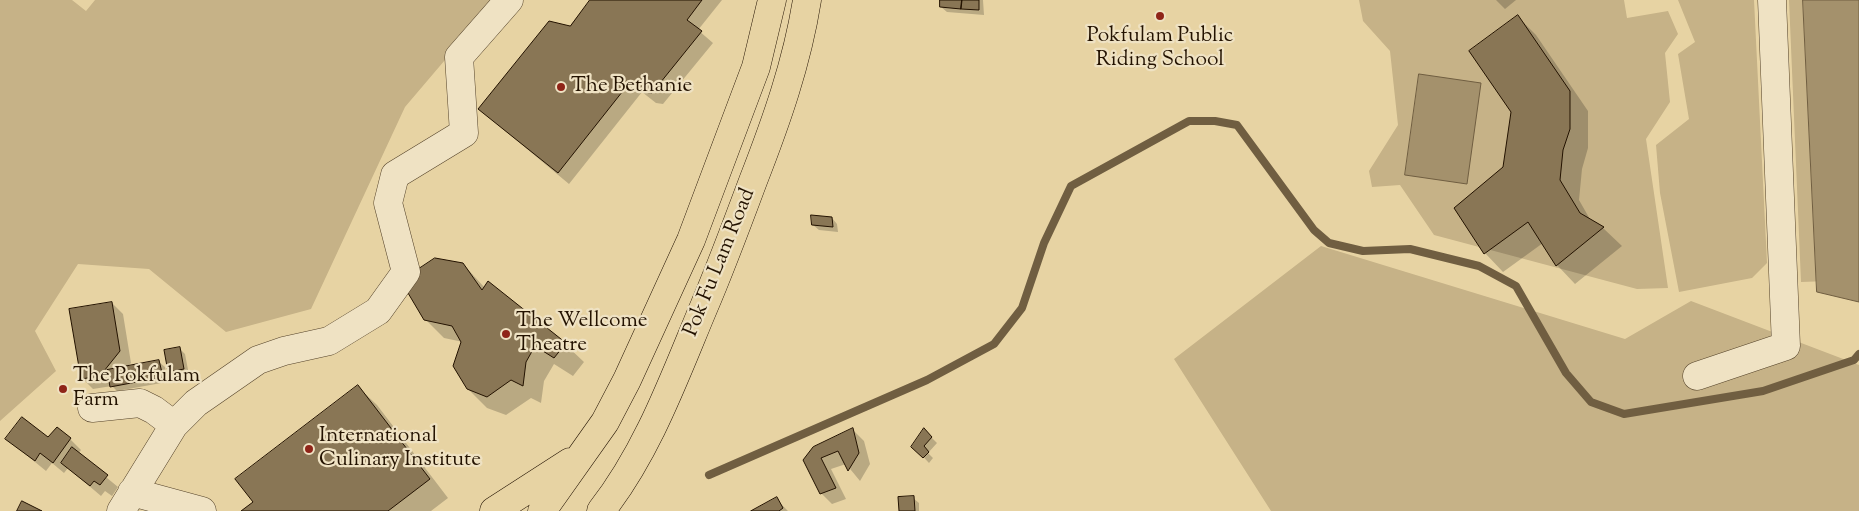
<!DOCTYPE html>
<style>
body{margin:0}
canvas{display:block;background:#e7d3a3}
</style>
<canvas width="1859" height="511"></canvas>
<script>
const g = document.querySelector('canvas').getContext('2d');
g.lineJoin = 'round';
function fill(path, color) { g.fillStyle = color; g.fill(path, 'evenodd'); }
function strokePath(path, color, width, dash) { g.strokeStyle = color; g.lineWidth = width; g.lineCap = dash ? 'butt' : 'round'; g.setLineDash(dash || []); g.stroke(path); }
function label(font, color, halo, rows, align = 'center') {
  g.font = font + ' "Sorts Mill Goudy",serif'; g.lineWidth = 4.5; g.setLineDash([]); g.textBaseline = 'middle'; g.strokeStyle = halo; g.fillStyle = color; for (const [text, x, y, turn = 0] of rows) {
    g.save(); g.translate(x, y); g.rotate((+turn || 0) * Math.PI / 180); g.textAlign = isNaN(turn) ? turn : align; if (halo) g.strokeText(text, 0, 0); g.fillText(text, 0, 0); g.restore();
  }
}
fill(new Path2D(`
 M 0,0 L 72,0 L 86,11 L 95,0 L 496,0 L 405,107 L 311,309 L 226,332 L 149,269 L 78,264 L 35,331 L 56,371 L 0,421 Z
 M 1359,0 L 1624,0 L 1627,18 L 1668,11 L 1678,34 L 1665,53 L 1670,102 L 1646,139 L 1668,288 L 1637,289 L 1434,235 L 1400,185 L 1372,187 L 1369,171 L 1398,125 L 1390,51 L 1363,21 Z
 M 1678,0 L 1754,0 L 1767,263 L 1752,278 L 1679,292 L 1660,193 L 1656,145 L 1689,119 L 1678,54 L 1695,42 Z
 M 1789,0 L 1817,0 L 1829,281 L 1801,282 Z
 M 1321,246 L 1625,339 L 1691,301 L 1859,365 L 1859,511 L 1271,511 L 1174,359 Z`), '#c6b287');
const water = new Path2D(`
 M 1803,0 L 1859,0 L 1859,302 L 1817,292 Z
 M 1419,74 L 1481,83 L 1467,184 L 1405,175 Z`);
fill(water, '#a4916c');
strokePath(water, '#705e41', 1);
fill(new Path2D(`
 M 591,0 L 722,0 L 698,30 L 713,43 L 663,104 L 656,103 L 642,92 L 569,184 L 479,109 L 571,27 Z
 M 942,0 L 983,0 L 984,15 L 947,12 L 941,7 Z
 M 1496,0 L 1516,0 L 1505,9 Z
 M 1517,16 L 1536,35 L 1588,111 L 1588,148 L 1582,169 L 1579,200 L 1591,221 L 1603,228 L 1622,246 L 1575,284 L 1557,265 L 1543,243 L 1503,272 L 1485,253 L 1504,168 L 1512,112 Z
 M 832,218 L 837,224 L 838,232 L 819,230 L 813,225 Z
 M 463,264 L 485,288 L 565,344 L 584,362 L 573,376 L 554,364 L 544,381 L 541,403 L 531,398 L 506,415 L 487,408 L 468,389 L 463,342 L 444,338 L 425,319 Z
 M 112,303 L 123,314 L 131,363 L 126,368 L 159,362 L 165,367 L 167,382 L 117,391 L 112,386 L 93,389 L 82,378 Z
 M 180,349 L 185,354 L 189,375 L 174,377 L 169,372 Z
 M 358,387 L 377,405 L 448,498 L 431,511 L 243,511 L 255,502 Z
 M 853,430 L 864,441 L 870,464 L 860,481 L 846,464 L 831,469 L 846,499 L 832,504 L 821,493 L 804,460 Z
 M 924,430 L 937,443 L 928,453 L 933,458 L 929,463 L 913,446 Z
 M 7,439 L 70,439 L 81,450 L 78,454 L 118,487 L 112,496 L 105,491 L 101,496 L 68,468 L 64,473 L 52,463 L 46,471 Z
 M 913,498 L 919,503 L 919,511 L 901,511 Z
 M 776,499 L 788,511 L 754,511 Z`), '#0003');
strokePath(new Path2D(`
 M 709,475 L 927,380 L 994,344 L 1022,308 L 1044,243 L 1071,186 L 1189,121 L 1215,121 L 1237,125 L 1314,230 L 1329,243 L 1363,251 L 1410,249 L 1479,266 L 1516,286 L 1566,373 L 1591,402 L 1624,414 L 1763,391 L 1854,360 L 1859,354`), '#705e41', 8);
const building = new Path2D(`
 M 590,0 L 702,0 L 687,20 L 702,31 L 652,93 L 644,92 L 630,82 L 558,173 L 478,109 L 549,21 L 570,26 Z
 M 940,0 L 962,0 L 961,9 L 940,7 Z
 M 962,0 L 979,0 L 979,10 L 961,9 Z
 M 1518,15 L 1570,91 L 1570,129 L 1563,150 L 1560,180 L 1580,213 L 1604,227 L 1556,266 L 1528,222 L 1484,254 L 1454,208 L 1503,167 L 1511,112 L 1469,51 Z
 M 811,215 L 832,217 L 833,227 L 812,225 Z
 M 435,258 L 463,263 L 482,290 L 488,281 L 566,343 L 554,358 L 535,346 L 526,362 L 523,386 L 511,380 L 487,397 L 467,389 L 453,366 L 461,342 L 452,326 L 424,320 L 408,293 L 414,272 Z
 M 112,302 L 120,351 L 100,376 L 81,379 L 69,309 Z
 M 180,347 L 184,369 L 168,372 L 164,350 Z
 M 159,360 L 163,377 L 110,387 L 107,370 Z
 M 358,385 L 430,479 L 388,511 L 241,511 L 253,502 L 235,479 Z
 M 22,417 L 48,437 L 57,427 L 71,438 L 53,463 L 40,453 L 35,461 L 5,439 Z
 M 853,428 L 859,453 L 848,471 L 838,451 L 821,458 L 836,488 L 820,494 L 803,460 L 813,447 Z
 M 924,428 L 932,437 L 924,446 L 929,452 L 923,458 L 911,447 Z
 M 72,447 L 108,475 L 100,485 L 94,481 L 90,486 L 61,463 Z
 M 914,496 L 915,511 L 899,511 L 898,497 Z
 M 777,497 L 783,508 L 779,511 L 751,511 Z
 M 22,501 L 42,511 L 17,511 Z`);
fill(building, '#897655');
strokePath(building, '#231200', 1);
const minor = new Path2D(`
 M 1697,376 L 1786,346 L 1772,0
 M 92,408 L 140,403 L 154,410 L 174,425
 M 132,492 L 202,511
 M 121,511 L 174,425 L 196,403 L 258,360 L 284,351 L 329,341 L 378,311 L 406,272 L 388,203 L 395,175 L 464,133 L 459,57 L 509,0`);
const major = new Path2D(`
 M 494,511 L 570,462
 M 542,511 L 605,422 L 627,380 L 691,240 L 756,67 L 772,0
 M 601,511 C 648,451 674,378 703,309 C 721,267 737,224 753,181 C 776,122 797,63 807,0`);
strokePath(minor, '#544229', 29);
strokePath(major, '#231200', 29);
strokePath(minor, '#efe2c3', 28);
strokePath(major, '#e7d3a3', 28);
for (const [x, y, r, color] of [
 [1160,16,5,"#8f2418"],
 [561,87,5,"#8f2418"],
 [506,334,5,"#8f2418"],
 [63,389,5,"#8f2418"],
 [309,449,5,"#8f2418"]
]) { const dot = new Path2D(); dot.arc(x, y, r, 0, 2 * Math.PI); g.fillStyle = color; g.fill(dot); strokePath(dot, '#efe2c3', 2); }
label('21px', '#231200', '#efe2c3', [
 ["Pokfulam Public",1160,37,"center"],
 ["Riding School",1160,61,"center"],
 ["The Bethanie",571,87],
 ["The Wellcome",516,322],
 ["Theatre",516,346],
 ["The Pokfulam",73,377],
 ["Farm",73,401],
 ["International",319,437],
 ["Culinary Institute",319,461]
], 'left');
label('21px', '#231200', '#efe2c3', [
 ["Pok Fu Lam Road",721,263,-68]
]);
</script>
